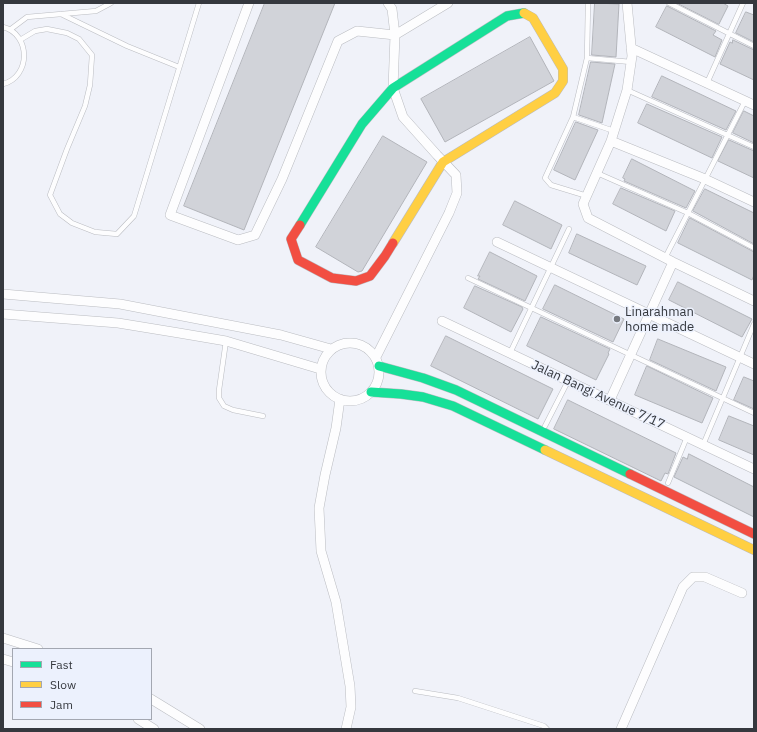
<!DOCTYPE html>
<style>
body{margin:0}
#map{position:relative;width:757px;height:732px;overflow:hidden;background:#f0f2f9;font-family:"IBM Plex Sans",sans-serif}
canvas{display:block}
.frame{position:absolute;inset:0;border:4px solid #35383e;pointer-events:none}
.legend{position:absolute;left:12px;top:648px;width:140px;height:72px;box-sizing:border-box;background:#ecf1fd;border:1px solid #a3a7b1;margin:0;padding:5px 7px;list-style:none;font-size:12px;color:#35383e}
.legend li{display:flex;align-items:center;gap:8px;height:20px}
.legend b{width:20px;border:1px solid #a3a7b1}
</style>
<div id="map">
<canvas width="757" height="732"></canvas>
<div class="frame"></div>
<ul class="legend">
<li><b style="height:5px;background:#16e098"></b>Fast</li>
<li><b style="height:5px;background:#ffcf43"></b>Slow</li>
<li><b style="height:5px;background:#f24e42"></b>Jam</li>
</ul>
</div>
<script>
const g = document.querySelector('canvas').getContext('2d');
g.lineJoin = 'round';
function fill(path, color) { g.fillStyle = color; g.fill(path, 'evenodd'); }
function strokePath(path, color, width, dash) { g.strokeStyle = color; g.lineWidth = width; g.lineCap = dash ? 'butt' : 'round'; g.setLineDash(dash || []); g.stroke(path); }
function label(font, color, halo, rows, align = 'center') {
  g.font = font + ' "IBM Plex Sans",sans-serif'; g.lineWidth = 3; g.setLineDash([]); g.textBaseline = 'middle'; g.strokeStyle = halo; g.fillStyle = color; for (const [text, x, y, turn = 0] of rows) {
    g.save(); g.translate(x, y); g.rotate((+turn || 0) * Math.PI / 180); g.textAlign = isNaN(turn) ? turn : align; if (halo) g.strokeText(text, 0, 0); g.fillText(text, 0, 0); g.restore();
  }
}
const building = new Path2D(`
 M 265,3 L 335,3 L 244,230 L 184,206 Z
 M 595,3 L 619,4 L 616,57 L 592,55 Z
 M 677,3 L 723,3 L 728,6 L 719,24 Z
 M 667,6 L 716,31 L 713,35 L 722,40 L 715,57 L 656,27 Z
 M 746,12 L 754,15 L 754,42 L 736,33 Z
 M 530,37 L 554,81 L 445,142 L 421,99 Z
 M 733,40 L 754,50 L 754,80 L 720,64 L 730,42 L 732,43 Z
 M 591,62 L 615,64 L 602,123 L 579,115 Z
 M 662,76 L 736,111 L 726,130 L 652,97 Z
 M 647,104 L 722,137 L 712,158 L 638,123 Z
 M 744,111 L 754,116 L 754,143 L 733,133 Z
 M 576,122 L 598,130 L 575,180 L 554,170 Z
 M 383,136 L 427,162 L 362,271 L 358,272 L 316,247 Z
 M 729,140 L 754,151 L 754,178 L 718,161 Z
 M 632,159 L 695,191 L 686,208 L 624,181 L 625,179 L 623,178 Z
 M 621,188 L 675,211 L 666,231 L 613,204 Z
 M 705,189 L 754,213 L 754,244 L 693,211 Z
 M 515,201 L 562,225 L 551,249 L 503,225 Z
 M 690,218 L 754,252 L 754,275 L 752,280 L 678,243 Z
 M 577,234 L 646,266 L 637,285 L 569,253 Z
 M 490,252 L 537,276 L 525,301 L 478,279 L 480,276 L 478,276 Z
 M 678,282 L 752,319 L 742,337 L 669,300 Z
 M 555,285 L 624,319 L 613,342 L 543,309 Z
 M 475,286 L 522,307 L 523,309 L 511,332 L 464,308 Z
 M 541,317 L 610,349 L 608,353 L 609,354 L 596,380 L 527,346 Z
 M 446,336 L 553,389 L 538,419 L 431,366 Z
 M 658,339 L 726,367 L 716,391 L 650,360 Z
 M 647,366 L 713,398 L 702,423 L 635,395 Z
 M 744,377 L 754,381 L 754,409 L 734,400 Z
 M 568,400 L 676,453 L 668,474 L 665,473 L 661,481 L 554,429 Z
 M 729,416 L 754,426 L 754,455 L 719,440 Z
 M 689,454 L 754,487 L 754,517 L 674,477 L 683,457 L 687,459 Z`);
fill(building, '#d1d3d9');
strokePath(building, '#b2b4ba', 1);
const lane = new Path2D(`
 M 669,3 L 754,46
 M 61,14 L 127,46 L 179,67
 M 3,27 C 31,34 31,77 3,84
 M 11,29 L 27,17 L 96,11 L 111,3
 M 20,40 L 35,31 L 47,29 L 67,33 L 79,39 L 92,55 L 90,85 L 85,106 L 67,149 L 50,195 L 60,214 L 72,223 L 95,232 L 117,234 L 134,216 L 199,3
 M 587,58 L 631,62
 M 707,83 L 743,3
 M 627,90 L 754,147
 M 573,117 L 614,131
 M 597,173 L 688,213 L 754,248
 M 587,196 L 551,185 L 545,178 L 573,117 L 587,58 L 588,3
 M 665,258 L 745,101
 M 468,278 L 754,413
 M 226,341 L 219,390 L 219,398 L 224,406 L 233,410 L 263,416
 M 510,353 L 569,229
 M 545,426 L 568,381
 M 703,445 L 754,324
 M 668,483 L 687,437
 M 415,691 L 458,698 L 544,726 L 547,729`);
const street = new Path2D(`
 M 249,3 L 170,215 L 238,240 L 255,235 L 282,179 L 338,41 L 357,31 L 395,35 L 448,3
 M 627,3 L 632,56 L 627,90 L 611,141 L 583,204 L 588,218 L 673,262 L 754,301
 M 631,48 L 754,105
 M 611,141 L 705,179 L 754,202
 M 497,242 L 754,364
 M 3,294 L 120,304 L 281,335 L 331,349
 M 3,314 L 118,323 L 179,333 L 226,341 L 320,369
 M 442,321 L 754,469
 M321 372a29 29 0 1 1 58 0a29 29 0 1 1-58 0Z
 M 376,357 L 449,213 L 457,193 L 456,175 L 437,155 L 403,117 L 393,88 L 395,35 L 392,9 L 388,3
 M 340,399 L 336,428 L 325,475 L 319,508 L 321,551 L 336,602 L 350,686 L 351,707 L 346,729
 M 610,400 L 673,262
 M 3,638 L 38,649
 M 3,659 L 13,662
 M 151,699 L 200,729
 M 138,719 L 154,729
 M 621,729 L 683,587 L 693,577 L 705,577 L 742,593`);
const fast = new Path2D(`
 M 300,225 L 362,124 L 393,88 L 507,16 L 524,13
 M 379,366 L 423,378 L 456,390 L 630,474
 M 371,392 L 401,394 L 423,397 L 453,406 L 545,450`);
const slow = new Path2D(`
 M 393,243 L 443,162 L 555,93 L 563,81 L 563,69 L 533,18 L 524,13
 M 545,450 L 754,550`);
const jam = new Path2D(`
 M 300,225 L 291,239 L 298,260 L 332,278 L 356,281 L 370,276 L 385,256 L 393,243
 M 630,474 L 754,534`);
strokePath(lane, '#babcc1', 5.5);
strokePath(street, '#babcc1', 10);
strokePath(fast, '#babcc1', 10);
strokePath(slow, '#babcc1', 10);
strokePath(jam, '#babcc1', 10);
strokePath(lane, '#fdfdfe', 4.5);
strokePath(street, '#fdfdfe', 9);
strokePath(fast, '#16e098', 9);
strokePath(slow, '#ffcf43', 9);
strokePath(jam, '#f24e42', 9);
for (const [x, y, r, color] of [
 [617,319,4,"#76797f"]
]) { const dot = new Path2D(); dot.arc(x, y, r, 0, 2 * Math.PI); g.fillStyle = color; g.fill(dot); strokePath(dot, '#ecf1fd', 1.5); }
label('13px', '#35383e', '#ecf1fd', [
 ["Linarahman",625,312],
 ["home made",625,327]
], 'left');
label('13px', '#35383e', '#ecf1fd', [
 ["Jalan Bangi Avenue 7/17",598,395,25]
]);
</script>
